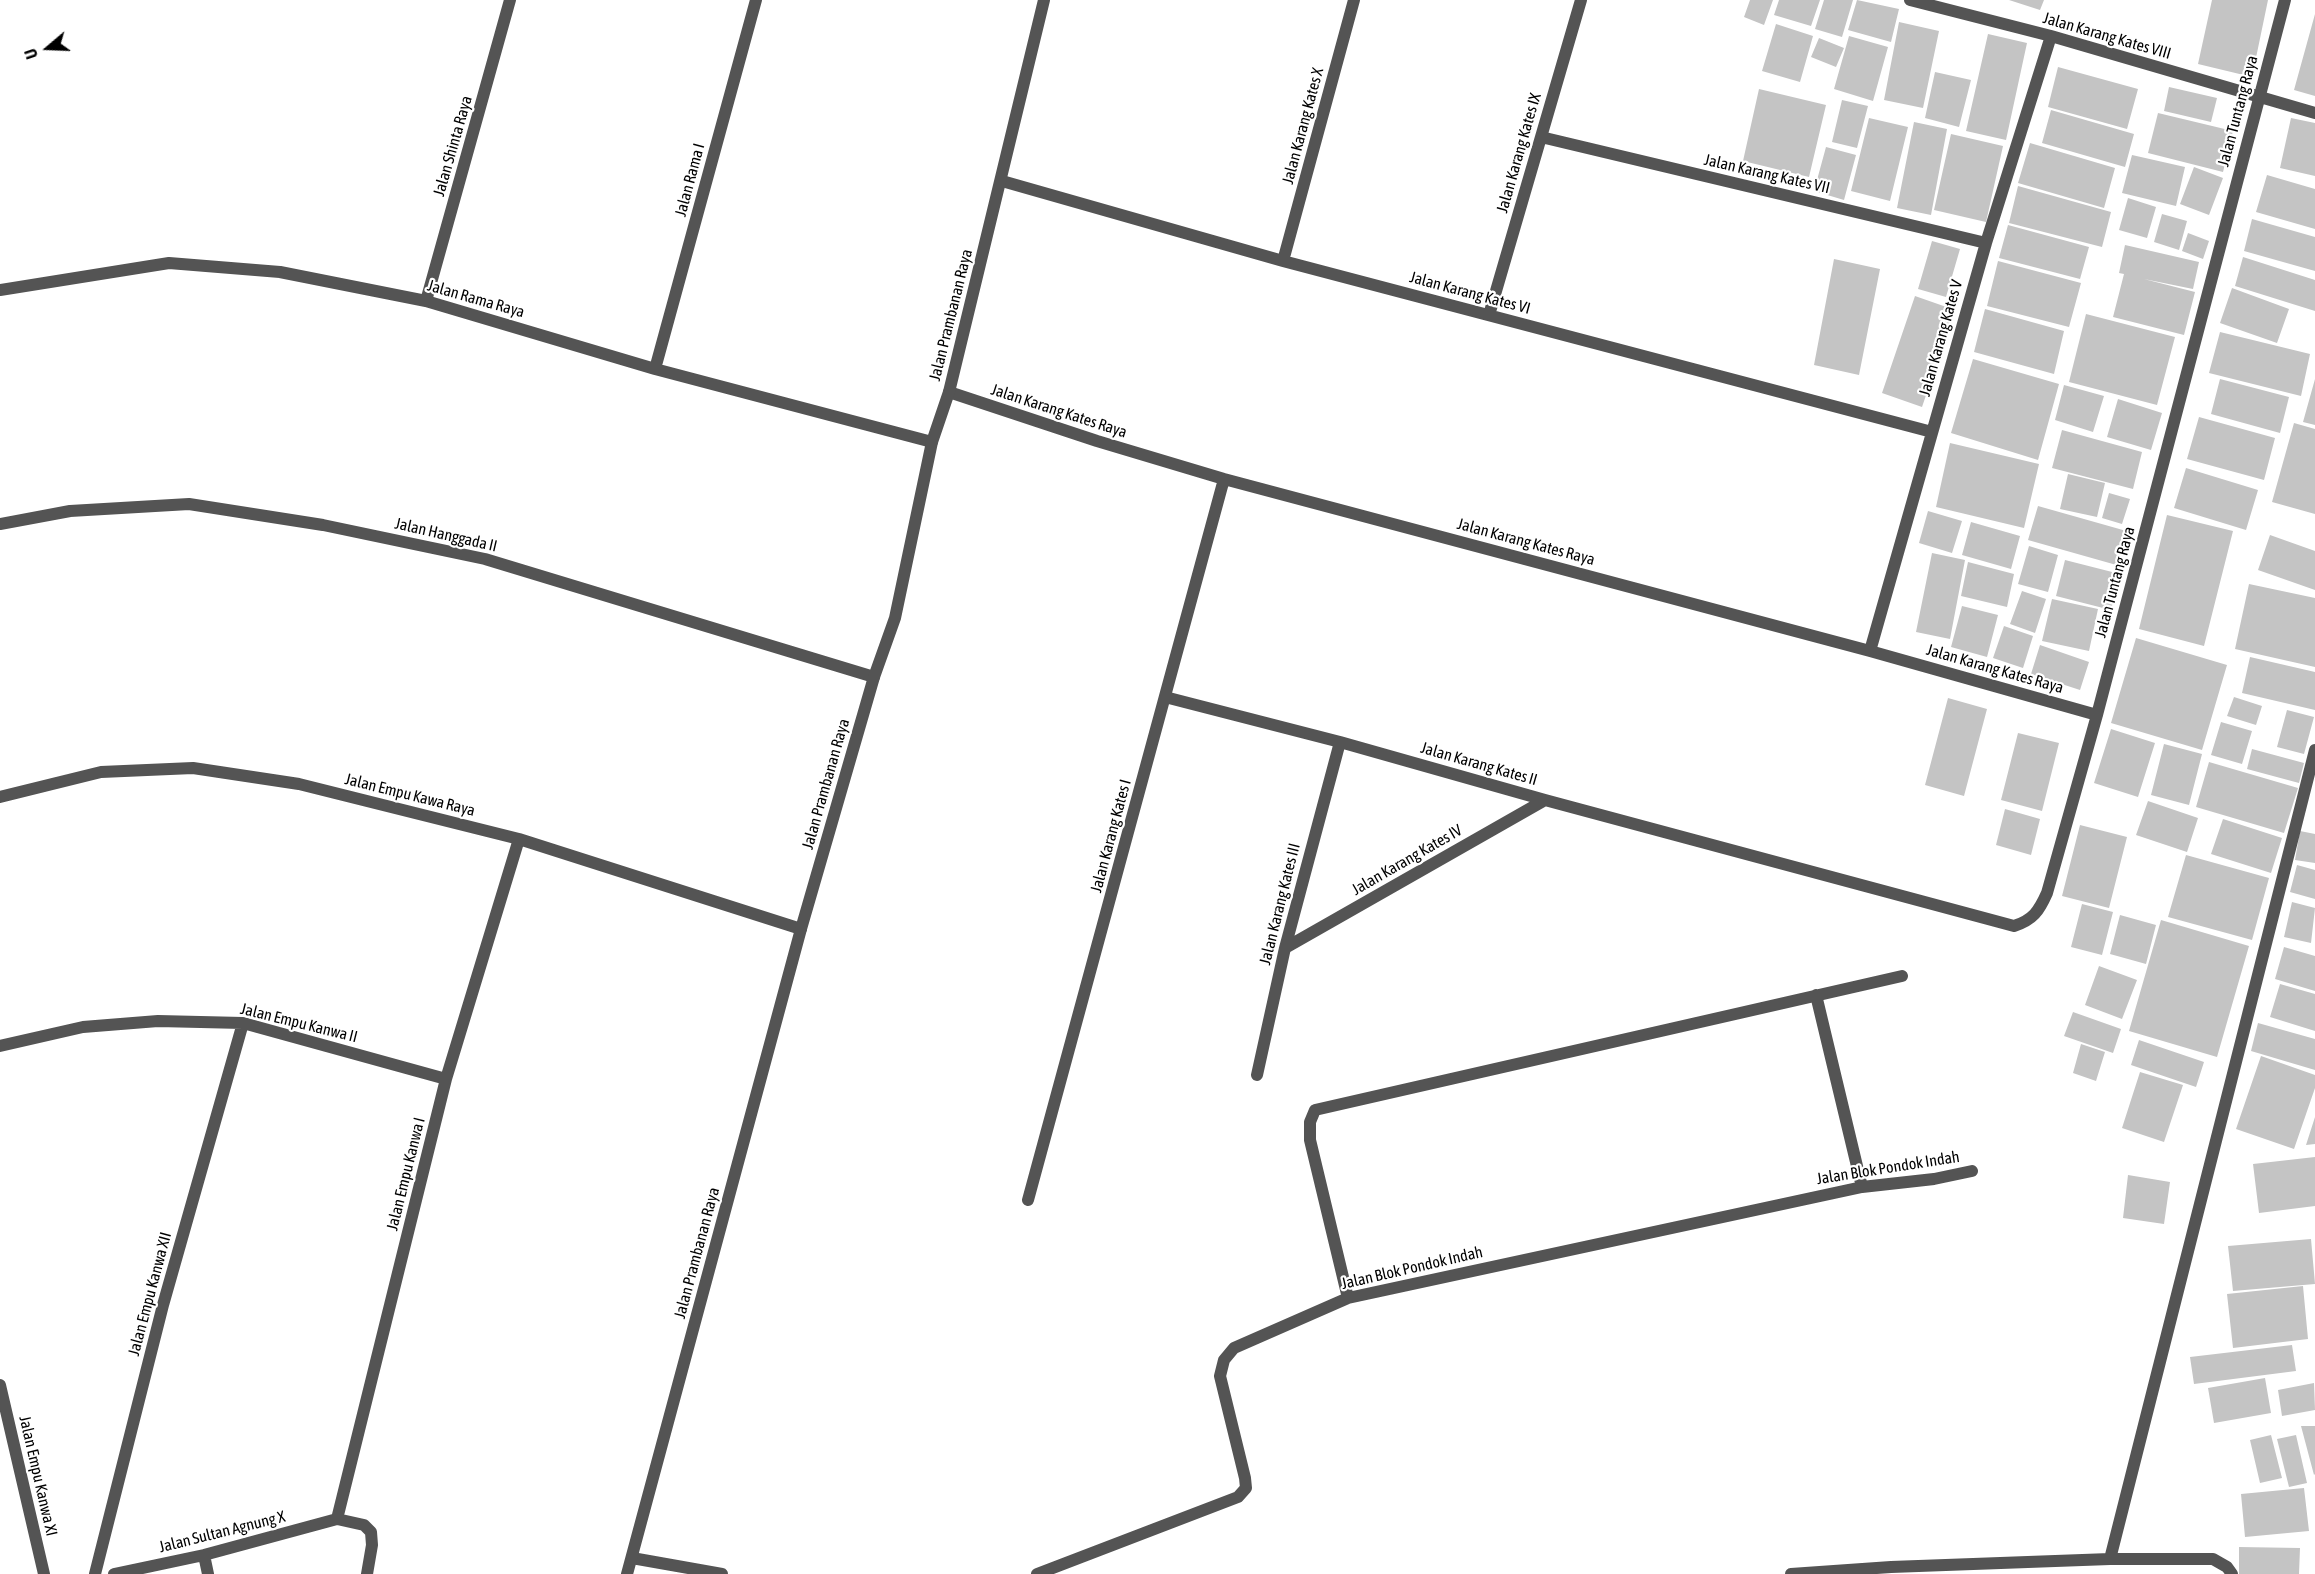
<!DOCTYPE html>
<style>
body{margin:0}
#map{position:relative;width:2315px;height:1574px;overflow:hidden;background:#fff;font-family:"Asap Condensed",sans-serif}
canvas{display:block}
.north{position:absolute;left:18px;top:18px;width:60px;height:60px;-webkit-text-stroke:4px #fff;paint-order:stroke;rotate:251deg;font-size:16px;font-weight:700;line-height:24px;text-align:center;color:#000}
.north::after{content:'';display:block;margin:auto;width:21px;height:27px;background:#000;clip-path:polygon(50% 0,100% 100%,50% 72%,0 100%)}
</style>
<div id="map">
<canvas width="2315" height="1574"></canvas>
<div class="north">U</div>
</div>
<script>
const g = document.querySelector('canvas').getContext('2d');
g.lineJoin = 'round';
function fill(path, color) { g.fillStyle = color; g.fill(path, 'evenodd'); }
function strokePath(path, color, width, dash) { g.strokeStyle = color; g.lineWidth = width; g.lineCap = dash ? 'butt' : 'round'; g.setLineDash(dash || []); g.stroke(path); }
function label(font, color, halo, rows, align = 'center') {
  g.font = font + ' "Asap Condensed",sans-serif'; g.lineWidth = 4.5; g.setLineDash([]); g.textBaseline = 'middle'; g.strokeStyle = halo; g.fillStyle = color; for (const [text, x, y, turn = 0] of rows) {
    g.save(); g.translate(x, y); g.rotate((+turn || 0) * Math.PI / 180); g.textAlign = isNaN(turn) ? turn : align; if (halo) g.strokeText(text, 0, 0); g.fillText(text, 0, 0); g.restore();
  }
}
fill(new Path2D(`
 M 1750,0 L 1773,0 L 1764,25 L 1744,17 Z
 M 1779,0 L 1820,0 L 1811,26 L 1774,15 Z
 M 1824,0 L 1853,0 L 1842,37 L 1815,29 Z
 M 1857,0 L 1899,9 L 1891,42 L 1848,30 Z
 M 2009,0 L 2044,0 L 2040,10 Z
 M 2212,0 L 2268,0 L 2252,77 L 2198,64 Z
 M 2315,14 L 2315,96 L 2294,90 Z
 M 1899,22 L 1939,31 L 1923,108 L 1884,100 Z
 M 1776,24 L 1813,36 L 1800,82 L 1762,71 Z
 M 1988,34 L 2027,43 L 2006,140 L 1966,131 Z
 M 1849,36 L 1888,47 L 1873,101 L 1834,89 Z
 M 1819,38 L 1844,48 L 1836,67 L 1811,57 Z
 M 2058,67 L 2138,89 L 2127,129 L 2048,107 Z
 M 1935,72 L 1971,80 L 1959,127 L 1925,118 Z
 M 2169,87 L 2217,98 L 2211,122 L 2164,111 Z
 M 1759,89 L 1826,105 L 1809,177 L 1743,161 Z
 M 1842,100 L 1868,106 L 1857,148 L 1832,142 Z
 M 2051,110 L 2134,134 L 2125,167 L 2042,143 Z
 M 2158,113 L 2233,131 L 2223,172 L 2148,153 Z
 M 1869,118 L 1908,127 L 1890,201 L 1851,191 Z
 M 2291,118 L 2315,123 L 2315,176 L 2280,168 Z
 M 1914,122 L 1947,129 L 1931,215 L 1897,208 Z
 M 1951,134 L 2003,146 L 1986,222 L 1934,210 Z
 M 2030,143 L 2115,168 L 2104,208 L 2018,183 Z
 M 1826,147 L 1856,155 L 1844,200 L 1814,191 Z
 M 2132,155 L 2185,167 L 2176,206 L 2122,193 Z
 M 2194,167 L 2223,178 L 2209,215 L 2180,204 Z
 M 2267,175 L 2315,189 L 2315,229 L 2256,212 Z
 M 2018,186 L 2111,212 L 2102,247 L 2009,223 Z
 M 2128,198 L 2156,207 L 2147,238 L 2119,230 Z
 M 2162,214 L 2187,221 L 2179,250 L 2154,242 Z
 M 2252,219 L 2315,237 L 2315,271 L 2244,251 Z
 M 2008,225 L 2089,247 L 2080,279 L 1999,258 Z
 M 2188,233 L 2209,241 L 2203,259 L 2182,251 Z
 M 1932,241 L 1960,249 L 1946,297 L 1918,289 Z
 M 2125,245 L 2199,262 L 2193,289 L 2144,279 L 2195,292 L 2184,335 L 2113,317 L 2124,274 L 2119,273 Z
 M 2243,257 L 2315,280 L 2315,311 L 2235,286 Z
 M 1834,259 L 1880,269 L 1859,375 L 1814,365 Z
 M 1998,261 L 2081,283 L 2069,327 L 1987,306 Z
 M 2232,288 L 2289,309 L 2277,343 L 2220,323 Z
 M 1915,296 L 1955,310 L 1922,407 L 1882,393 Z
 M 1985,309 L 2064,331 L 2054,374 L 1974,352 Z
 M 2086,314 L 2175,337 L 2157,405 L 2069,382 Z
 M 2220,332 L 2310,354 L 2301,396 L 2209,373 Z
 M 1973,359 L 2059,384 L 2038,460 L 1951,433 Z
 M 2220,379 L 2289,397 L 2280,433 L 2211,414 Z
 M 2315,379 L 2315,425 L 2303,422 Z
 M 2064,385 L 2104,396 L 2093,432 L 2055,420 Z
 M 2118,399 L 2162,413 L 2151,450 L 2107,437 Z
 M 2199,417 L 2275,438 L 2264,480 L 2187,459 Z
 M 2294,423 L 2315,429 L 2315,514 L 2272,502 Z
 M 2062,430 L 2142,452 L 2133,489 L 2052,468 Z
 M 1950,443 L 2039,464 L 2024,528 L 1936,507 Z
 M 2186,468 L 2258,490 L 2246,530 L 2174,508 Z
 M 2068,474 L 2105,483 L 2097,517 L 2060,509 Z
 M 2109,493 L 2130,499 L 2122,524 L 2102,518 Z
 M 2038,506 L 2130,532 L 2120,566 L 2028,540 Z
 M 1928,511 L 1962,521 L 1952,553 L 1919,543 Z
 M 2167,515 L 2233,531 L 2204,646 L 2139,629 Z
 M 1971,522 L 2020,536 L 2011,569 L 1962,555 Z
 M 2270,535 L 2315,551 L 2315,590 L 2258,570 Z
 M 2029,546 L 2058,555 L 2048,592 L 2018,584 Z
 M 1932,553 L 1965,560 L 1950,639 L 1916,632 Z
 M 2065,560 L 2120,574 L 2111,610 L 2056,596 Z
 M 1968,562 L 2014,574 L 2007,607 L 1961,596 Z
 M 2249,584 L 2315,598 L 2315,667 L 2235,649 Z
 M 2022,591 L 2046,599 L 2035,633 L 2010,624 Z
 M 2052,599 L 2098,609 L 2089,651 L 2042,641 Z
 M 1962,606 L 1998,615 L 1987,657 L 1951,647 Z
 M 2004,626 L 2033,636 L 2023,668 L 1993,658 Z
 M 2136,638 L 2227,665 L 2202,750 L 2111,723 Z
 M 2040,645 L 2089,662 L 2080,690 L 2031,674 Z
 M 2250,657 L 2315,672 L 2315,710 L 2242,693 Z
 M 2234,697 L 2262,706 L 2256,725 L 2227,716 Z
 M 1948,698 L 1987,709 L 1964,796 L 1925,785 Z
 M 2287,710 L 2314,717 L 2304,754 L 2277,747 Z
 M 2221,722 L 2252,731 L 2242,764 L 2211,755 Z
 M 2111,729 L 2155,743 L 2138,797 L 2094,783 Z
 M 2018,733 L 2059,743 L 2042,811 L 2001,800 Z
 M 2164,744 L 2202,754 L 2189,805 L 2151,795 Z
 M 2252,749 L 2304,763 L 2299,783 L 2247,769 Z
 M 2209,762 L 2298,788 L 2284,833 L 2196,807 Z
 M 2148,801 L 2198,818 L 2187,852 L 2136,835 Z
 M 2005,809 L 2040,819 L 2031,855 L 1996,845 Z
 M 2223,819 L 2282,838 L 2271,873 L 2211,854 Z
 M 2080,825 L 2127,837 L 2109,908 L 2062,896 Z
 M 2300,831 L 2315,834 L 2315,863 L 2295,860 Z
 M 2186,855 L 2269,878 L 2252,940 L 2168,917 Z
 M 2297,865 L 2315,870 L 2315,899 L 2290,892 Z
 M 2292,902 L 2315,908 L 2311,943 L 2284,937 Z
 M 2082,904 L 2113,912 L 2102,955 L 2071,947 Z
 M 2120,915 L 2156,925 L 2146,964 L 2110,954 Z
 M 2161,920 L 2249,946 L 2217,1057 L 2129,1031 Z
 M 2284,947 L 2315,956 L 2315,991 L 2275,979 Z
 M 2099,966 L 2137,980 L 2122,1019 L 2085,1005 Z
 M 2280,984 L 2315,994 L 2315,1031 L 2270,1017 Z
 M 2073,1012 L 2121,1029 L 2113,1053 L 2064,1036 Z
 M 2258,1023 L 2315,1039 L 2315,1070 L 2251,1051 Z
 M 2139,1040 L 2204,1062 L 2196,1087 L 2131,1065 Z
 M 2081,1044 L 2105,1052 L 2096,1081 L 2073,1073 Z
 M 2261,1056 L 2315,1075 L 2315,1088 L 2294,1149 L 2236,1129 Z
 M 2140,1072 L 2183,1085 L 2164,1142 L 2122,1128 Z
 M 2315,1117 L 2315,1144 L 2306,1145 Z
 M 2315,1157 L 2315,1206 L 2259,1213 L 2253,1164 Z
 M 2128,1175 L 2170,1182 L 2164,1224 L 2123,1218 Z
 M 2311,1239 L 2315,1284 L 2233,1291 L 2228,1246 Z
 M 2303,1286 L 2308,1339 L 2233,1348 L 2227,1294 Z
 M 2292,1345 L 2296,1371 L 2194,1384 L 2190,1357 Z
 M 2265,1378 L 2271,1413 L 2214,1423 L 2208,1388 Z
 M 2314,1383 L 2315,1410 L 2282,1416 L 2278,1390 Z
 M 2301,1426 L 2315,1426 L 2315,1474 L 2314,1475 Z
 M 2271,1435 L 2282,1478 L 2260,1483 L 2250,1440 Z
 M 2296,1435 L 2307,1483 L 2289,1487 L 2277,1439 Z
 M 2304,1488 L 2309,1531 L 2245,1537 L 2241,1494 Z
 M 2239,1547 L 2300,1548 L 2299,1574 L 2239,1574 Z`), '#c4c4c4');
strokePath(new Path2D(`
 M 1910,0 L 2051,36 L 2315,113
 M 1541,137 L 1986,243
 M 1002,181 L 1283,261 L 1932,432
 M 1283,261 L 1354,0
 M 0,290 L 169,263 L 280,272 L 426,301 L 655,369 L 932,442
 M 426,301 L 510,0
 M 1489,315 L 1581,0
 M 655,369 L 756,0
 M 949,392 L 1097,441 L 1224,479 L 1870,651 L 2097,715
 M 0,524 L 70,511 L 189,504 L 323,525 L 485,559 L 874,677
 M 1870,651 L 1986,243 L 2051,36
 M 1165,697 L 1340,742 L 1545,800 L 2014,926 C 2033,920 2039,911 2047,893 L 2097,715 L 2285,0
 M 0,797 L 101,772 L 193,768 L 299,784 L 519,839 L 801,929
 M 1285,948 L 1545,800
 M 1816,995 L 1862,1187
 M 0,1046 L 83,1027 L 158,1021 L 243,1023 L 446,1079
 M 1257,1075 L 1285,948 L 1340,742
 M 1028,1200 L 1224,479
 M 1348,1298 L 1310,1140 L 1310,1122 L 1315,1110 L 1902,976
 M 0,1385 L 44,1574
 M 337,1519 L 446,1079 L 519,839
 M 204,1555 L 208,1574
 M 632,1558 L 722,1574
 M 2110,1559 L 2213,1559 L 2227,1567 L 2232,1574
 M 95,1574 L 163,1305 L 243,1023
 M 114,1574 L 204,1555 L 337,1519 L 364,1525 L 371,1532 L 372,1545 L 367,1574
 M 1037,1574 L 1238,1497 L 1246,1488 L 1245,1478 L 1220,1376 L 1224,1360 L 1234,1348 L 1348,1298 L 1862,1187 L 1934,1179 L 1972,1171
 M 1791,1574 L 1891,1567 L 2110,1559 L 2315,750`), '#545454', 12);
strokePath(new Path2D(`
 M 627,1574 L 801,929 L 874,677 L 895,618 L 932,442 L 949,392 L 1044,0`), '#545454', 12);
label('16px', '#000', '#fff', [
 ["Jalan Karang Kates VIII",2107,36,16],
 ["Jalan Tuntang Raya",2238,111,-75],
 ["Jalan Karang Kates X",1303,126,-75],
 ["Jalan Shinta Raya",453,146,-74],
 ["Jalan Karang Kates IX",1519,153,-74],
 ["Jalan Karang Kates VII",1767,174,13],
 ["Jalan Rama I",690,180,-75],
 ["Jalan Karang Kates VI",1470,293,15],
 ["Jalan Rama Raya",476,299,16],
 ["Jalan Prambanan Raya",951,315,-76],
 ["Jalan Karang Kates V",1941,338,-74],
 ["Jalan Karang Kates Raya",1059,411,18],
 ["Jalan Hanggada II",446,535,13],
 ["Jalan Karang Kates Raya",1526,542,15],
 ["Jalan Tuntang Raya",2115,582,-75],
 ["Jalan Karang Kates Raya",1995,669,16],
 ["Jalan Karang Kates II",1479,764,16],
 ["Jalan Prambanan Raya",826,784,-74],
 ["Jalan Empu Kawa Raya",410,795,14],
 ["Jalan Karang Kates I",1111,836,-75],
 ["Jalan Karang Kates IV",1407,860,-30],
 ["Jalan Karang Kates III",1280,904,-76],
 ["Jalan Empu Kanwa II",299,1023,14],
 ["Jalan Blok Pondok Indah",1888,1168,-9],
 ["Jalan Empu Kanwa I",406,1174,-76],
 ["Jalan Prambanan Raya",697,1253,-75],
 ["Jalan Blok Pondok Indah",1412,1268,-13],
 ["Jalan Empu Kanwa XII",150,1294,-75],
 ["Jalan Empu Kanwa XI",38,1476,77],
 ["Jalan Sultan Agnung X",222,1532,-14]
]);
</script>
